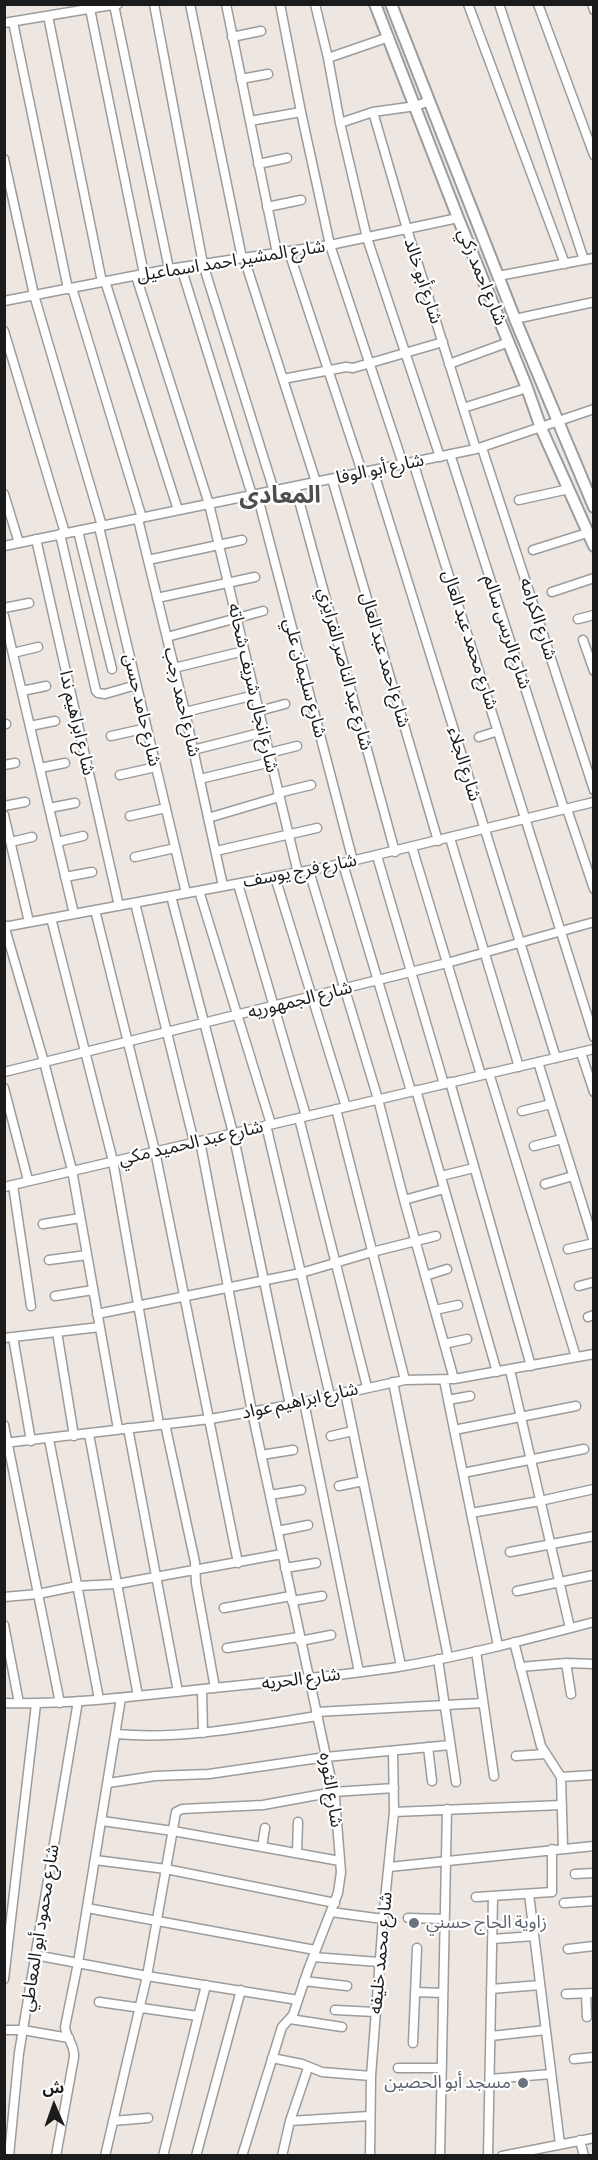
<!DOCTYPE html>
<meta charset="utf-8">
<style>
body{margin:0}
#map{position:relative;width:598px;height:2160px;overflow:hidden;background:#ede6e1;font-family:"Alegreya Sans","Noto Sans Arabic",sans-serif}
canvas{display:block}
.frame{position:absolute;inset:0;border:6px solid #1b1b1b;pointer-events:none}
.north{position:absolute;left:24px;top:2076px;width:60px;height:60px;-webkit-text-stroke:4px #fff;paint-order:stroke;rotate:358deg;font-size:16px;font-weight:700;line-height:24px;text-align:center;color:#1b1b1b}
.north::after{content:'';display:block;margin:auto;width:21px;height:27px;background:#1b1b1b;clip-path:polygon(50% 0,100% 100%,50% 72%,0 100%)}
</style>
<div id="map">
<canvas width="598" height="2160"></canvas>
<div class="frame"></div>
<div class="north">ش</div>
</div>
<script>
const g = document.querySelector('canvas').getContext('2d');
g.lineJoin = 'round';
function strokePath(path, color, width, dash) { g.strokeStyle = color; g.lineWidth = width; g.lineCap = dash ? 'butt' : 'round'; g.setLineDash(dash || []); g.stroke(path); }
function label(font, color, halo, rows, align = 'center') {
  g.font = font + ' "Alegreya Sans","Noto Sans Arabic",sans-serif'; g.lineWidth = 4.5; g.setLineDash([]); g.textBaseline = 'middle'; g.strokeStyle = halo; g.fillStyle = color; for (const [text, x, y, turn = 0] of rows) {
    g.save(); g.translate(x, y); g.rotate((+turn || 0) * Math.PI / 180); g.textAlign = isNaN(turn) ? turn : align; if (halo) g.strokeText(text, 0, 0); g.fillText(text, 0, 0); g.restore();
  }
}
const minor = new Path2D(`
 M 154,4 L 203,264 L 274,491
 M 190,4 L 242,258
 M 226,4 L 277,253
 M 280,4 L 301,112 L 330,245 L 403,464
 M 315,4 L 328,58 L 340,123 L 367,238 L 440,457
 M 468,4 L 565,264
 M 499,4 L 584,260
 M 538,4 L 594,155
 M 592,4 L 594,10
 M 114,5 L 169,269
 M 90,9 L 144,274
 M 48,16 L 102,282
 M 13,22 L 68,289
 M 4,23 L 118,4
 M 232,37 L 261,31
 M 328,58 L 389,37
 M 241,79 L 268,74
 M 373,112 L 407,229 L 476,449
 M 250,121 L 301,112
 M 340,123 L 373,112 L 416,106 L 429,101
 M 4,159 L 34,295 L 102,526
 M 258,164 L 287,158
 M 267,207 L 301,200
 M 289,252 L 362,472
 M 244,258 L 316,482
 M 181,267 L 252,495
 M 136,276 L 209,504 L 298,873
 M 498,276 L 594,258
 M 105,281 L 178,510
 M 72,288 L 142,518
 M 4,301 L 169,269 L 330,245 L 458,218
 M 515,319 L 594,302
 M 4,331 L 65,533
 M 449,364 L 509,342
 M 283,379 L 346,367 L 353,368 L 443,342
 M 463,408 L 527,388
 M 482,448 L 594,790
 M 450,454 L 564,809
 M 413,462 L 594,1037
 M 373,470 L 556,1058
 M 332,479 L 438,841
 M 295,486 L 395,852
 M 4,494 L 19,543
 M 257,494 L 353,861
 M 519,500 L 569,489
 M 138,519 L 185,712 L 223,886
 M 99,527 L 186,893
 M 78,531 L 112,669
 M 60,534 L 96,691 L 98,693 L 105,694 L 136,685
 M 36,539 L 119,906
 M 4,546 L 476,449 L 594,409
 M 533,550 L 587,533
 M 148,560 L 242,540
 M 552,592 L 594,578
 M 157,598 L 255,577
 M 4,608 L 29,603
 M 4,616 L 74,914
 M 578,619 L 594,615
 M 167,637 L 263,611
 M 583,640 L 594,671
 M 13,653 L 38,647
 M 174,668 L 244,651
 M 22,691 L 46,686
 M 259,711 L 285,704
 M 185,712 L 255,695
 M 4,724 L 6,724
 M 30,726 L 55,721
 M 111,736 L 147,728
 M 479,737 L 498,731
 M 193,750 L 264,732
 M 269,753 L 297,746
 M 4,765 L 15,763
 M 40,768 L 65,763
 M 120,775 L 156,767
 M 200,779 L 271,762
 M 278,793 L 311,785
 M 4,806 L 25,802
 M 49,808 L 75,803
 M 567,809 L 594,889
 M 4,815 L 29,922
 M 130,816 L 166,808
 M 208,818 L 279,797
 M 450,838 L 519,1067
 M 11,842 L 32,837
 M 57,842 L 83,836
 M 412,847 L 481,1075
 M 216,851 L 317,828
 M 377,856 L 444,1084
 M 135,857 L 175,848
 M 343,864 L 411,1091
 M 309,871 L 378,1099 L 404,1200 L 454,1379
 M 65,877 L 92,872
 M 275,877 L 346,1107
 M 238,884 L 306,1116
 M 199,891 L 271,1124
 M 171,896 L 233,1133 L 290,1405
 M 135,903 L 194,1142
 M 95,910 L 155,1151 L 238,1563
 M 51,918 L 113,1161 L 159,1424
 M 4,925 L 44,1062 L 72,1170 L 118,1429
 M 4,927 L 327,867 L 594,802
 M 581,1053 L 594,1092
 M 538,1062 L 594,1242
 M 4,1072 L 447,963 L 594,922
 M 489,1073 L 576,1357
 M 450,1082 L 531,1366
 M 4,1088 L 28,1180
 M 416,1090 L 497,1372
 M 336,1109 L 405,1380
 M 522,1111 L 551,1104
 M 299,1118 L 367,1387
 M 266,1125 L 330,1396
 M 200,1141 L 252,1412 L 335,1798 L 341,1872 L 338,1893 L 308,1970 L 293,2015 L 282,2027 L 242,2156
 M 534,1146 L 562,1139
 M 441,1176 L 474,1168
 M 545,1184 L 573,1176
 M 13,1185 L 31,1306
 M 4,1187 L 594,1049
 M 404,1200 L 444,1189
 M 43,1224 L 80,1218
 M 568,1249 L 594,1243
 M 49,1260 L 87,1255
 M 425,1276 L 447,1269
 M 579,1286 L 594,1282
 M 55,1296 L 93,1290
 M 435,1310 L 458,1305
 M 97,1314 L 301,1273 L 372,1252 L 436,1236
 M 588,1317 L 594,1315
 M 57,1332 L 74,1436
 M 13,1337 L 31,1441
 M 4,1338 L 100,1327
 M 444,1344 L 467,1339
 M 510,1370 L 570,1628
 M 444,1380 L 498,1646
 M 393,1382 L 448,1657
 M 345,1392 L 401,1666
 M 448,1400 L 470,1396
 M 304,1402 L 359,1672
 M 165,1424 L 195,1562 L 196,1583 L 215,1688
 M 4,1425 L 60,1703
 M 128,1428 L 178,1692
 M 454,1430 L 576,1406
 M 89,1434 L 138,1696
 M 331,1436 L 353,1431
 M 49,1439 L 99,1699
 M 4,1443 L 210,1419 L 290,1405 L 405,1380 L 454,1379 L 594,1354
 M 261,1455 L 293,1450
 M 463,1473 L 584,1449
 M 339,1486 L 363,1481
 M 270,1495 L 301,1490
 M 471,1513 L 540,1501 L 594,1489
 M 278,1531 L 308,1525
 M 510,1552 L 594,1536
 M 285,1568 L 316,1563
 M 517,1591 L 594,1575
 M 4,1597 L 38,1594 L 77,1586 L 117,1584 L 282,1554
 M 292,1601 L 322,1596
 M 224,1608 L 291,1596
 M 4,1625 L 19,1703
 M 300,1641 L 331,1635
 M 514,1642 L 541,1746 L 561,1777 L 563,1848
 M 227,1648 L 299,1637
 M 476,1651 L 494,1776
 M 438,1659 L 456,1782
 M 566,1663 L 571,1694
 M 520,1667 L 566,1663 L 594,1664
 M 202,1690 L 203,1733
 M 4,1703 C 74,1705 144,1695 213,1688 C 275,1682 337,1676 398,1667 C 464,1656 529,1639 594,1622
 M 316,1712 L 483,1703
 M 116,1734 C 184,1740 250,1726 317,1716
 M 428,1747 L 432,1781
 M 516,1756 L 545,1754
 M 561,1777 L 594,1775
 M 108,1783 L 155,1776 L 209,1774 L 326,1757 L 450,1745
 M 394,1812 L 562,1805
 M 102,1821 L 173,1831 L 340,1861
 M 262,1847 L 265,1828
 M 297,1853 L 298,1822
 M 95,1860 L 166,1869 L 335,1903
 M 389,1867 L 594,1846
 M 575,1874 L 594,1873
 M 529,1894 L 560,2144
 M 476,1897 L 552,1892 L 552,1849
 M 564,1903 L 594,1901
 M 87,1908 L 315,1950
 M 331,1912 L 383,1919
 M 408,1918 L 444,1919
 M 493,1939 L 534,1936
 M 568,1949 L 594,1946
 M 35,1955 L 147,1976 L 298,2000
 M 313,1957 L 379,1962
 M 4,1979 L 36,1704
 M 304,1981 L 347,1986
 M 491,1989 L 540,1985
 M 415,1992 L 443,1993
 M 566,1994 L 594,1993
 M 586,1994 L 587,2017
 M 99,2002 L 198,2016
 M 335,2010 L 375,2012
 M 290,2019 L 342,2027
 M 4,2030 L 23,2030 L 69,2038
 M 491,2036 L 546,2030
 M 413,2043 L 417,1948
 M 272,2058 L 302,2064 L 322,2072 L 371,2076
 M 574,2059 L 594,2057
 M 398,2068 L 441,2068
 M 490,2079 L 551,2074
 M 113,2121 L 148,2118
 M 290,2121 L 369,2116
 M 580,2140 L 584,2156
 M 9,2156 L 19,2053 L 78,1701
 M 56,2156 L 74,2057 C 75,2045 66,2038 65,2027 L 78,1963 L 121,1698
 M 105,2156 L 147,1976 L 176,1812 L 182,1809 L 263,1805 L 334,1792 L 394,1788
 M 163,2156 L 206,1985
 M 196,2156 L 241,1990
 M 282,2156 L 290,2121 L 308,2068
 M 370,2156 L 371,2076 L 383,1919 L 394,1812 L 393,1751
 M 440,2156 L 447,1809
 M 488,2156 L 493,1896
 M 502,2156 L 594,2138`);
const tertiary = new Path2D(`
 M 375,4 L 458,218 L 527,388 L 541,428 L 594,546
 M 391,4 L 515,319 L 594,507`);
strokePath(minor, '#9c9c9c', 11);
strokePath(tertiary, '#9c9c9c', 14);
strokePath(minor, '#fff', 8);
strokePath(tertiary, '#fff', 10);
for (const [x, y, r, color] of [
 [414,1923,6,"#6b7280"],
 [523,2083,6,"#6b7280"]
]) { const dot = new Path2D(); dot.arc(x, y, r, 0, 2 * Math.PI); g.fillStyle = color; g.fill(dot); strokePath(dot, '#fff', 2); }
label('18px', '#1b1b1b', '#fff', [
 ["شارع المشير احمد اسماعيل",231,261,-9],
 ["شارع احمد زكي",482,277,68],
 ["شارع أبو خالد",423,281,72],
 ["شارع أبو الوفا",380,469,-12],
 ["شارع الكرامه",538,619,72],
 ["شارع الريس سالم",507,632,72],
 ["شارع محمد عبد العال",470,640,72],
 ["شارع احمد عبد العال",385,660,74],
 ["شارع عبد الناصر الفرايزي",345,669,75],
 ["شارع سليمان علي",305,678,75],
 ["شارع انجال شريف شحاته",253,688,77],
 ["شارع احمد رجب",182,702,77],
 ["شارع حامد حسن",142,710,77],
 ["شارع ابراهيم ندا",77,723,77],
 ["شارع الجلاء",464,764,73],
 ["شارع فرج يوسف",300,871,-11],
 ["شارع الجمهوريه",300,1000,-14],
 ["شارع عبد الحميد مكي",191,1143,-13],
 ["شارع ابراهيم عواد",300,1401,-12],
 ["شارع الحريه",301,1679,-7],
 ["شارع الثوره",331,1790,81],
 ["شارع محمود أبو المعاطي",40,1928,-81],
 ["شارع محمد خليفه",381,1953,-85]
]);
label('18px', '#5b616d', '#fff', [
 ["زاوية الحاج حسني",426,1923],
 ["مسجد أبو الحصين",511,2083,"right"]
], 'left');
label('bold 24px', '#4e4e4e', '#fff', [
 ["المعادى",280,496]
]);
</script>
